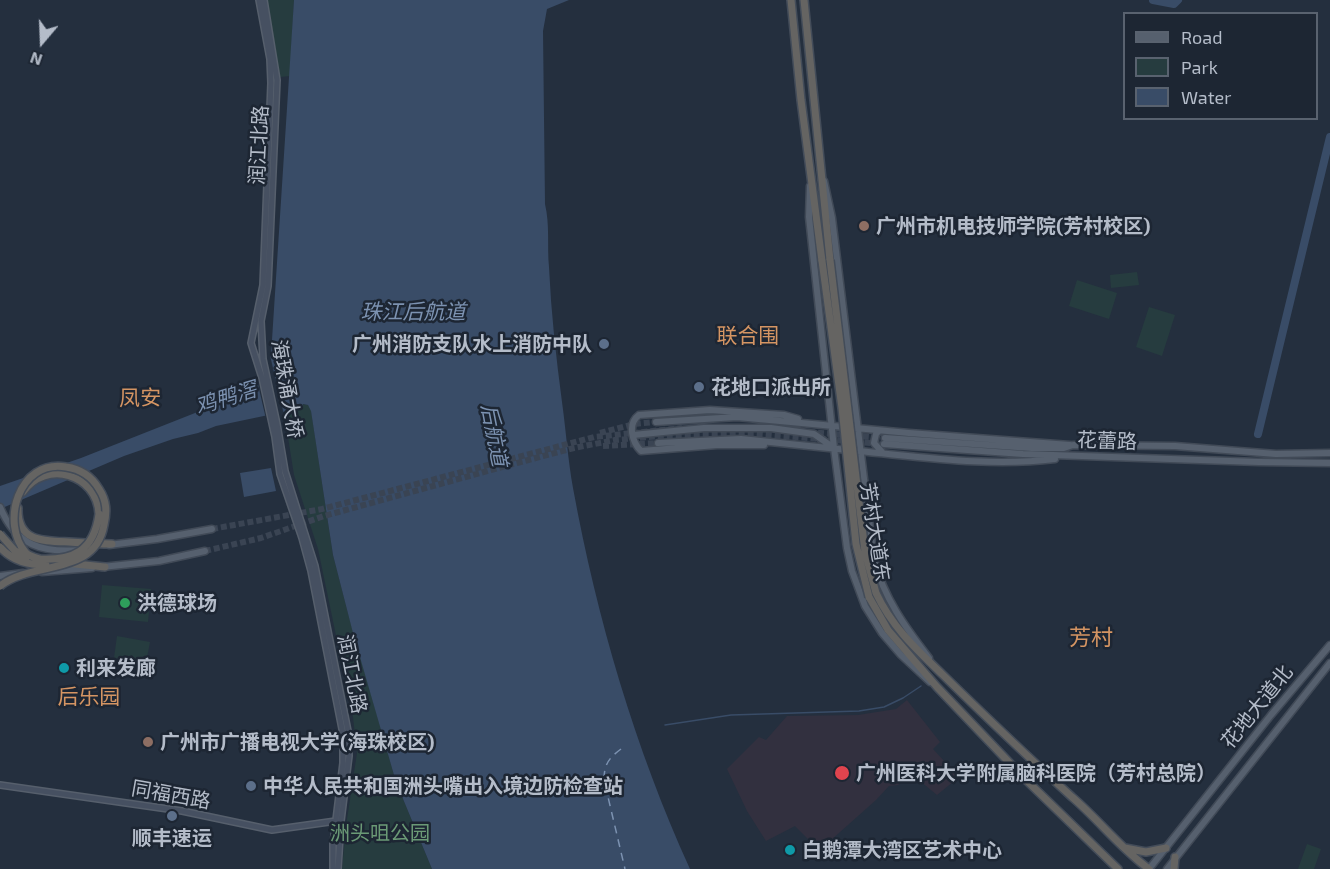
<!DOCTYPE html>
<meta charset="utf-8">
<style>
body{margin:0}
#map{position:relative;width:1330px;height:869px;overflow:hidden;background:#242f3e;font-family:"Exo 2",sans-serif}
canvas{display:block}
.legend{position:absolute;left:1123px;top:12px;width:195px;height:108px;box-sizing:border-box;background:#1d2633;border:2px solid #59626f;margin:0;padding:8px 10px;list-style:none;font-size:18px;color:#b4bcc9}
.legend li{display:flex;align-items:center;gap:12px;height:30px}
.legend b{width:30px;border:2px solid #59626f}
.north{position:absolute;left:12px;top:12px;width:60px;height:60px;-webkit-text-stroke:4px #1d2633;paint-order:stroke;rotate:199deg;font-size:16px;font-weight:700;line-height:24px;text-align:center;color:#b4bcc9}
.north::after{content:'';display:block;margin:auto;width:21px;height:27px;background:#b4bcc9;clip-path:polygon(50% 0,100% 100%,50% 72%,0 100%)}
</style>
<div id="map">
<canvas width="1330" height="869"></canvas>
<ul class="legend">
<li><b style="height:8px;background:#56606e"></b>Road</li>
<li><b style="height:16px;background:#263c3f"></b>Park</li>
<li><b style="height:16px;background:#394c67"></b>Water</li>
</ul>
<div class="north">N</div>
</div>
<script>
const g = document.querySelector('canvas').getContext('2d');
g.lineJoin = 'round';
function fill(path, color) { g.fillStyle = color; g.fill(path, 'evenodd'); }
function strokePath(path, color, width, dash) { g.strokeStyle = color; g.lineWidth = width; g.lineCap = dash ? 'butt' : 'round'; g.setLineDash(dash || []); g.stroke(path); }
function label(font, color, halo, rows, align = 'center') {
  g.font = font + ' "Exo 2","Noto Sans SC",sans-serif'; g.lineWidth = 5; g.setLineDash([]); g.textBaseline = 'middle'; g.strokeStyle = halo; g.fillStyle = color; for (const [text, x, y, turn = 0] of rows) {
    g.save(); g.translate(x, y); g.rotate((+turn || 0) * Math.PI / 180); g.textAlign = isNaN(turn) ? turn : align; if (halo) g.strokeText(text, 0, 0); g.fillText(text, 0, 0); g.restore();
  }
}
fill(new Path2D(`
 M 907,700 L 940,742 L 933,749 L 959,777 L 937,795 L 920,781 L 909,776 L 898,785 L 889,786 L 876,800 L 821,849 L 815,846 L 795,826 L 766,841 L 747,811 L 727,769 L 759,737 L 766,740 L 787,716 L 858,715 L 896,709 Z`), '#32303f');
fill(new Path2D(`
 M 267,0 L 294,0 L 290,76 L 280,77 Z
 M 1137,272 L 1139,285 L 1111,288 L 1110,275 Z
 M 1077,280 L 1117,293 L 1109,319 L 1069,306 Z
 M 1149,307 L 1175,315 L 1162,356 L 1136,347 Z
 M 302,404 L 308,405 L 311,410 L 333,555 L 348,613 L 396,782 L 432,869 L 342,869 L 346,826 L 357,753 L 353,717 L 318,549 L 294,475 L 284,412 L 302,408 Z
 M 102,585 L 151,589 L 148,622 L 99,617 Z
 M 117,636 L 150,642 L 146,663 L 114,658 Z
 M 1307,844 L 1321,849 L 1314,869 L 1298,869 Z`), '#263c3f');
fill(new Path2D(`
 M 294,0 L 569,0 L 547,9 L 543,31 L 545,204 C 550,225 547,246 549,267 C 551,312 556,357 562,402 C 566,431 568,460 573,488 C 597,619 635,748 690,869 L 432,869 L 396,782 L 353,633 L 333,555 L 311,411 L 308,405 L 303,404 L 302,408 L 216,426 L 198,433 L 173,439 L 124,456 L 0,509 L 0,486 L 81,458 L 233,398 C 253,384 260,377 271,355 Z
 M 271,468 L 276,491 L 244,497 L 240,473 Z`), '#394c67');
fill(new Path2D(`
 M 269,351 L 284,415 L 266,419 L 256,376 Z`), '#242f3e');
strokePath(new Path2D(`
 M 665,725 L 731,715 L 859,711 L 884,707 L 903,698 L 921,686`), '#394c67', 1.5);
strokePath(new Path2D(`
 M 1153,0 L 1174,4 L 1178,0
 M 1258,434 L 1330,137`), '#394c67', 8);
strokePath(new Path2D(`
 M 621,749 C 609,758 604,764 604,780 L 625,869`), '#7c92b1', 1.5, [8, 6]);
strokePath(new Path2D(`
 M 809,432 L 885,438
 M 600,433 L 634,424 L 656,422
 M 603,446 L 658,443
 M 212,529 L 322,509 L 594,437 L 682,428
 M 205,551 L 261,538 L 324,516 L 513,464 L 574,448 L 615,440 L 672,435 L 756,434 L 884,444`), '#3a4453', 6, [6, 3]);
const secondary = new Path2D(`
 M 259,0 L 270,59 L 271,83 L 263,285 L 251,343 L 262,378 L 275,437 L 280,474 L 302,538 L 311,571 L 343,734 L 343,763 L 333,844 L 333,869
 M 264,0 L 277,80 L 268,286 L 261,321 L 263,359 L 277,424 L 285,471 L 315,566 L 348,731 L 349,756 L 341,821 L 338,869
 M 0,785 L 182,811 L 272,830 L 336,821`);
const primary = new Path2D(`
 M 824,181 L 832,218 L 874,560 C 884,598 905,627 929,658
 M 810,186 L 809,217 L 834,448 L 847,548 L 852,571 L 865,606 L 882,633 L 901,655 L 930,682
 M 656,422 L 737,417 L 909,433 L 1070,445
 M 879,431 L 876,434 L 874,443 L 882,452
 M 633,435 L 704,428 L 771,428 L 814,434 L 834,448
 M 885,438 L 1032,448 L 1064,448 L 1073,445 L 1175,446 L 1276,454 L 1330,453
 M 658,443 L 741,439 L 848,450
 M 884,444 L 1023,454 L 1259,462 L 1330,463
 M 764,445 L 717,445 L 641,451 C 632,442 627,424 639,415 L 710,410 L 784,415 L 798,419
 M 858,451 C 923,457 990,467 1055,459
 M 0,507 C 16,546 42,553 81,550
 M 109,545 L 157,539 L 212,529
 M 102,567 L 159,561 L 205,551
 M 42,572 L 92,568
 M 0,576 L 23,573
 M 1149,869 L 1271,715 L 1330,645
 M 1167,869 L 1330,663`);
const trunk = new Path2D(`
 M 791,0 L 801,100 L 822,261
 M 804,0 L 830,260
 M 23,492 C 46,459 97,474 99,514
 M 18,508 C 17,542 43,541 69,542 C 83,543 97,544 112,544
 M 45,561 L 105,567
 M 876,593 C 892,627 916,649 942,674 C 985,716 1028,757 1072,797 C 1099,820 1120,848 1149,869
 M 869,597 L 888,630 L 937,687 L 1025,779 L 1118,869
 M 1125,848 L 1146,852 L 1166,848
 M 1174,869 L 1175,857`);
strokePath(secondary, '#565f6c', 8);
strokePath(primary, '#414a57', 9);
strokePath(trunk, '#434c59', 10);
strokePath(secondary, '#465061', 5);
strokePath(primary, '#56606e', 6);
strokePath(trunk, '#656462', 7);
const trunkBridge = new Path2D(`
 M 830,260 L 865,552 L 876,593
 M 822,261 L 842,408 L 856,544 L 869,597
 M 0,534 L 15,551 L 27,557
 M 0,547 C 12,561 28,565 46,565
 M 38,559 C 73,561 94,551 99,514
 M 0,586 C 33,560 95,577 104,525 C 107,512 107,501 99,489 C 92,477 80,469 66,467 C 18,459 0,524 26,553 C 30,557 37,558 43,560`);
strokePath(trunkBridge, '#434c59', 10, []);
strokePath(trunkBridge, '#656462', 7);
for (const [x, y, r, color] of [
 [864,226,6,"#8d6e63"],
 [604,344,6,"#5c6f8a"],
 [699,387,6,"#5c6f8a"],
 [125,603,6,"#2e9e5b"],
 [64,668,6,"#0f9aa8"],
 [148,742,6,"#8d6e63"],
 [842,773,8,"#e0444e"],
 [251,786,6,"#5c6f8a"],
 [172,816,6,"#5c6f8a"],
 [790,850,6,"#0f9aa8"]
]) { const dot = new Path2D(); dot.arc(x, y, r, 0, 2 * Math.PI); g.fillStyle = color; g.fill(dot); strokePath(dot, '#1d2633', 2); }
label('20px', '#b4bcc9', '#1d2633', [
 ["润江北路",259,145,-87],
 ["海珠涌大桥",287,389,80],
 ["花蕾路",1107,441,2],
 ["芳村大道东",875,532,81],
 ["润江北路",352,674,79],
 ["花地大道北",1257,707,-51],
 ["同福西路",171,795,10]
]);
label('bold 20px', '#b4bcc9', '#1d2633', [
 ["广州市机电技师学院(芳村校区)",876,226],
 ["广州消防支队水上消防中队",592,344,"right"],
 ["花地口派出所",711,387],
 ["洪德球场",137,603],
 ["利来发廊",76,668],
 ["广州市广播电视大学(海珠校区)",160,742],
 ["广州医科大学附属脑科医院（芳村总院）",856,773],
 ["中华人民共和国洲头嘴出入境边防检查站",263,786],
 ["顺丰速运",172,838,"center"],
 ["白鹅潭大湾区艺术中心",802,850]
], 'left');
label('20px', '#6b9a76', '#1d2633', [
 ["洲头咀公园",380,833]
]);
label('italic 21px', '#7c92b1', '#1d2633', [
 ["珠江后航道",413,312],
 ["鸡鸭滘",226,398,-17],
 ["后航道",494,435,79]
]);
label('21px', '#d59563', '#1d2633', [
 ["联合围",748,336],
 ["凤安",140,398],
 ["后乐园",89,697]
]);
label('22px', '#d59563', '#1d2633', [
 ["芳村",1091,638]
]);
</script>
